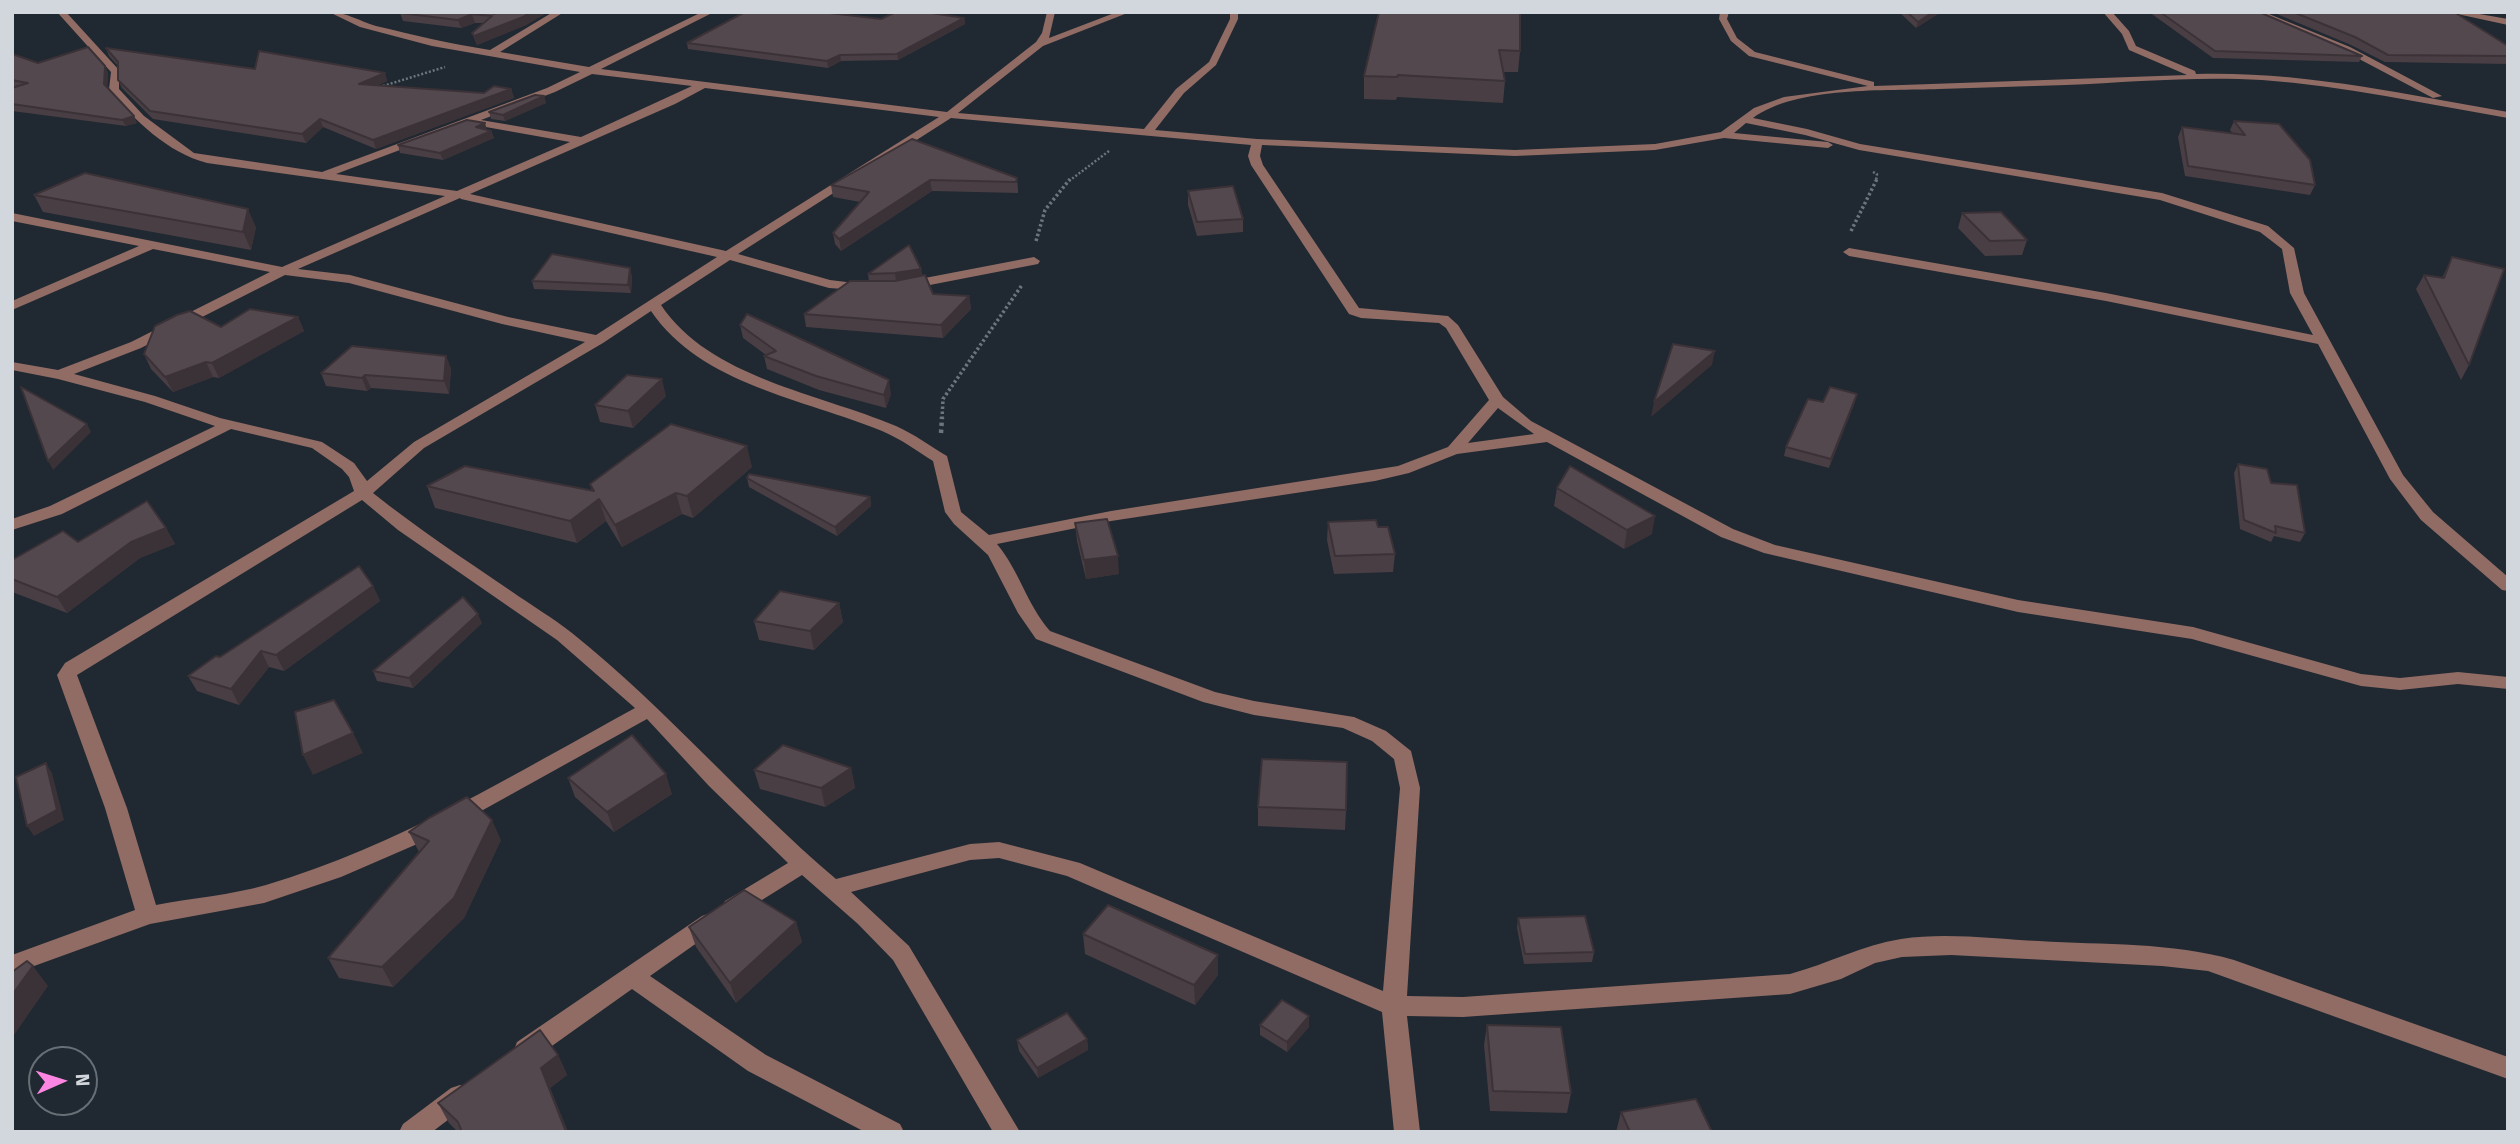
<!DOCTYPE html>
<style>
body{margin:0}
#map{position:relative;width:2520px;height:1144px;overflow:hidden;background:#202831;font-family:"Fira Sans",sans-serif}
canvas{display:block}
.frame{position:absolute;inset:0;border:14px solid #d1d7dc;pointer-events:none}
.north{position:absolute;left:28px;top:1046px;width:70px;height:70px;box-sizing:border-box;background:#202831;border:2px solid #676e75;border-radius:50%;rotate:87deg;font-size:19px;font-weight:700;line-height:28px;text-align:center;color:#d1d7dc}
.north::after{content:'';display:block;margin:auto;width:24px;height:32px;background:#fd86e2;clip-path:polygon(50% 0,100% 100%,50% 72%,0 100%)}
</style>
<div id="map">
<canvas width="2520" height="1144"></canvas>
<div class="frame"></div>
<div class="north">N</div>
</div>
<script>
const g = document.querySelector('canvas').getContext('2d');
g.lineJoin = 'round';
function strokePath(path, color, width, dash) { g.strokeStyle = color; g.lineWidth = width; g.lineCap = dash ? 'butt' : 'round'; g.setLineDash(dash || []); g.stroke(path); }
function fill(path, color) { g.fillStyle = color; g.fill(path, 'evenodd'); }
strokePath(new Path2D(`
 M 383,86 L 445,67
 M 1873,172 L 1877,174 L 1876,181
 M 1069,181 L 1109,151`), '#6d757c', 2.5, [2, 2]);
strokePath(new Path2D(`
 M 1851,231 L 1877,179
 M 1036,241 L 1045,210 L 1070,179
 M 942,419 L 943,399 L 1022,285`), '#6d757c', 3.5, [2.5, 2.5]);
strokePath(new Path2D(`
 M 941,433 L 942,417`), '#6d757c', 4.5, [3.5, 3.5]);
fill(new Path2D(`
 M 57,12 L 66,12 L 119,70 L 119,89 L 144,116 L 194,153 L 322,172 L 547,88 L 580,72 L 432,46 L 360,27 L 329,12 C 346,12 359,21 376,26 C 414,35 451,44 490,50 L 553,12 L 564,12 L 500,52 L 589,67 L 702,12 L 714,12 L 601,69 L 947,112 L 1036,42 L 1042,33 L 1047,12 L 1055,12 L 1049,38 L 1117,12 L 1130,12 L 1043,46 L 958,113 L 1144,129 L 1176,89 L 1209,62 L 1230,19 L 1230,12 L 1238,12 L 1238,19 L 1216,65 L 1184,93 L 1155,130 L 1257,139 L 1515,150 L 1655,144 L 1721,132 L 1754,108 L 1784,97 L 1868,86 L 1749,56 L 1731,41 L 1719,19 L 1720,12 L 1729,12 L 1727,19 L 1737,38 L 1755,52 L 1874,82 L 1874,86 L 2187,75 L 2129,50 L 2122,34 L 2103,12 L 2112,12 L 2129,31 L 2136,46 L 2195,71 L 2196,74 C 2302,71 2404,94 2508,112 L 2508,118 C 2426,104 2345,86 2262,80 C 2197,76 2131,82 2066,85 C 2024,86 1982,88 1939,89 C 1887,91 1796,86 1753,118 L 1807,129 L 1860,144 L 2162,193 L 2268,226 L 2294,248 L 2304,293 L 2403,475 L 2433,512 L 2508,577 L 2508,591 L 2502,590 L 2421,520 L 2390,479 L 2318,344 L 2106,301 L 1849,256 L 1843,252 L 1849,248 L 2106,293 L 2313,335 L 2290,293 L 2282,249 L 2260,232 L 2160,200 L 1859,150 L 1805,135 L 1746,123 L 1734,133 L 1828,142 L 1833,145 L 1828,148 L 1724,138 L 1655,150 L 1515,156 L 1262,145 L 1260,156 L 1263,165 L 1359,308 L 1448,316 L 1458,325 L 1503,397 L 1531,421 L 1733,529 L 1775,545 L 2018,600 L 2193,627 L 2361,674 L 2400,678 L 2458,672 L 2508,677 L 2508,689 L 2458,684 L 2400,690 L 2361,686 L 2192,639 L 2018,612 L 1764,553 L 1721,537 L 1547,442 L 1457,454 L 1409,473 L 1375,481 L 1111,521 L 997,544 C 1019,570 1027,605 1050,631 L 1215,692 L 1254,701 L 1354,717 L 1386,731 L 1411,751 L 1420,788 L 1407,996 L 1463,997 L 1790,974 C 1827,964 1863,945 1901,939 C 1946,932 1994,939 2039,941 C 2103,945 2172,942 2234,960 L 2508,1057 L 2508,1079 L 2208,971 L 2162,966 L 1951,955 L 1902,957 L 1875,963 L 1841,979 L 1790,994 L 1463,1017 L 1407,1016 L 1420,1132 L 1394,1132 L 1382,1012 L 1067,876 L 999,858 L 970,860 L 851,892 L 909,946 L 1020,1132 L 993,1132 L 893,960 L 858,924 L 802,875 L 741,913 L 733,916 L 725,913 L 722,907 L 725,901 L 788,863 L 709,786 L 647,719 L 438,835 L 341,877 L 264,903 L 150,924 L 12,974 L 12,955 L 135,910 L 105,808 L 57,675 L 65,663 L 354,491 L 349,477 L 342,469 L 312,448 L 231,429 L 62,514 L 12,530 L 12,519 L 50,506 L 215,426 L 145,402 L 58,379 L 12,370 L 12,362 L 58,370 L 131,342 L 270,272 L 153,249 L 12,310 L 12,301 L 139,246 L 12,221 L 12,213 L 282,267 L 445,196 L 207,163 C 168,153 134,120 109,89 L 111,72 ZM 592,74 L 692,86 L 581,137 L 481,120 L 555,92 ZM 705,88 L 939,117 L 726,251 L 470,194 L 675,104 ZM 951,118 L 1251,145 L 1248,156 L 1251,165 L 1349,314 L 1361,318 L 1439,323 L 1446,328 L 1489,400 L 1448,447 L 1398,466 L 1111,511 L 989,535 L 961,512 L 947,456 C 930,446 914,434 896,426 C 818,393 710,378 661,305 L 730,260 L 829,288 L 871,291 L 871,285 L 830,280 L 738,254 ZM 469,124 L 570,142 L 457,191 L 336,174 ZM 460,198 L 461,199 L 717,257 L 596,335 L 508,317 L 350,275 L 298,269 ZM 285,275 L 349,283 L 502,324 L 585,342 L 414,442 L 367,481 L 354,463 L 322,442 L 220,418 L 155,396 L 74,374 L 141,348 ZM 651,311 C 701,385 805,399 882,431 C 901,439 917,451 933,461 L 945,512 L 954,524 L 988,555 L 1018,613 L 1036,639 L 1203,702 L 1254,715 L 1343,728 L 1372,741 L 1394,759 L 1400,788 L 1383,991 L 1080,863 L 999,842 L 970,844 L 836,879 C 744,801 667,709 572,633 C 553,618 531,605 511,591 C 464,559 417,528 373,493 L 424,448 L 603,343 ZM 1498,408 L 1534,434 L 1468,443 ZM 362,500 L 398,530 L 557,640 L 635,708 C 516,773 398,846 266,885 C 231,895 192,898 156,905 L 127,808 L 77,675 Z
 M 2252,12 L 2264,12 L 2350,47 L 2442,96 L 2433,98 L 2344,51 Z
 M 2448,12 L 2468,12 L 2508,19 L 2508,25 Z
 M 1034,257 L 1040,261 L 1038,264 L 904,290 L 897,286 L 904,282 Z
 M 710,913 L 718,916 L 721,922 L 718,928 L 650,976 L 766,1055 L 900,1124 L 904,1132 L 865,1132 L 748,1071 L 632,989 L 535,1058 L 526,1061 L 517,1058 L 514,1050 L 517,1042 L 702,916 Z
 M 460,1085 L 469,1088 L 473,1096 L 469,1104 L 432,1132 L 399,1132 L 403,1124 L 451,1088 Z`), '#906c65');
fill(new Path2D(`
 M 548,12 L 526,25 L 477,45 L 472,33 L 483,23 L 475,23 L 461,28 L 403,21 L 400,13 Z
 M 1379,12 L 1520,51 L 1518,72 L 1503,72 L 1505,81 L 1503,103 L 1397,97 L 1396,100 L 1364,99 L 1364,76 Z
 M 1899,12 L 1941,12 L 1916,28 Z
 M 2149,12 L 2259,12 L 2362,56 L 2359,62 L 2213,58 Z
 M 2272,12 L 2454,12 L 2508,46 L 2508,64 L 2385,62 L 2351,45 Z
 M 964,18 L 965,24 L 898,60 L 841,61 L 828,68 L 688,49 L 687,43 L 881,19 Z
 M 106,48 L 255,69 L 385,73 L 387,81 L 378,85 L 484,93 L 511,89 L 514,98 L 376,149 L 323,127 L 306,143 L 153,119 L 122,88 L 118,80 L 118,66 L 109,56 Z
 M 12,54 L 38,63 L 105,66 L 108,73 L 107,88 L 137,123 L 126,126 L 12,111 L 12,88 L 16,87 L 12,86 Z
 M 544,96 L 546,103 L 505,121 L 491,119 L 489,112 Z
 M 2234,121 L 2315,185 L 2310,195 L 2185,176 L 2178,137 L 2182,127 L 2233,134 L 2230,130 Z
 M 487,130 L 491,131 L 494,138 L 443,160 L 400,153 L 398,145 Z
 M 912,139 L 1017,178 L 1018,189 L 1018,193 L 932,191 L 841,251 L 835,244 L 833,233 L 860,202 L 833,197 L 831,185 Z
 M 1188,191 L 1243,219 L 1243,232 L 1197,236 L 1188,205 Z
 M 34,195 L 256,227 L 251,250 L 43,212 Z
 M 1962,213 L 2027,240 L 2022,255 L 1985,256 L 1958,228 Z
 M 2452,257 L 2469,365 L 2461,380 L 2416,289 L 2424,275 L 2442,278 Z
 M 921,269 L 922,276 L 933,294 L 969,296 L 971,309 L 943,338 L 806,327 L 804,314 L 869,281 L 868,274 Z
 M 632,276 L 631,293 L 534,289 L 532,281 Z
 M 298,317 L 304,331 L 219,378 L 213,377 L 173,392 L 151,369 L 144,354 L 221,327 Z
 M 740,325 L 891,394 L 886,408 L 819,390 L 767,369 L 764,356 L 766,355 L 743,338 Z
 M 446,356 L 451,369 L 449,394 L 371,388 L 367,391 L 326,386 L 321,373 Z
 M 666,396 L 633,428 L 600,422 L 595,405 Z
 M 1823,402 L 1855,402 L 1829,468 L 1784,456 L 1786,447 Z
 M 2238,464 L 2271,483 L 2305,533 L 2300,542 L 2274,536 L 2271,542 L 2240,529 L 2234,473 Z
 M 752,467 L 693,518 L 682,514 L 622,547 L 606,521 L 577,543 L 435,508 L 427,486 L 592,491 L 590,484 Z
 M 747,478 L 870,497 L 871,506 L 837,536 L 749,487 Z
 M 1557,488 L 1652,534 L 1624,549 L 1554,506 Z
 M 1328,522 L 1378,527 L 1395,554 L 1393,572 L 1334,574 L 1327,540 Z
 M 1075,523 L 1119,574 L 1086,579 L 1077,541 Z
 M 166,528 L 175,544 L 140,558 L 67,613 L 12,592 L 12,560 L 78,542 Z
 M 373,586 L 380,601 L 284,671 L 269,667 L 239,705 L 197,691 L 188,676 Z
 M 839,603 L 843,622 L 814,650 L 759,640 L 754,621 Z
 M 482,623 L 413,688 L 377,681 L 373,671 Z
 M 851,768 L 855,788 L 825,807 L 760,789 L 754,770 Z
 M 568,778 L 672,794 L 614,832 L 575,797 Z
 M 1258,807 L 1346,810 L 1345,830 L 1258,826 Z
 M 409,832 L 501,840 L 464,918 L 393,987 L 339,978 L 328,958 L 419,852 Z
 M 1518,918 L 1594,952 L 1592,962 L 1524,964 L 1517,928 Z
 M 796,922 L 802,942 L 736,1003 L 696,947 L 689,927 Z
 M 1083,934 L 1218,975 L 1195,1005 L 1085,954 Z
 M 1309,1016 L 1309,1027 L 1287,1052 L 1260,1035 L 1260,1025 Z
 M 1487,1025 L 1571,1093 L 1567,1113 L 1490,1111 L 1484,1045 Z
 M 1087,1039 L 1088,1050 L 1038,1078 L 1019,1051 L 1017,1040 Z
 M 558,1055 L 567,1075 L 550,1088 L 568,1132 L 458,1132 L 449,1123 L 438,1103 Z
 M 1621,1112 L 1712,1132 L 1616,1132 Z`), '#483e44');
fill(new Path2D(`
 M 531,12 L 548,12 L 526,25 L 477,45 L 474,36 Z
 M 1933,12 L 1941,12 L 1916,28 L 1918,22 Z
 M 472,14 L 475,23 L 461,28 L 458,20 Z
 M 964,18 L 965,24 L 898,60 L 897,54 Z
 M 840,55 L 841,61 L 828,68 L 827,61 Z
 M 105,66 L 108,73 L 107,91 L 104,84 Z
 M 385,73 L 387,81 L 362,92 L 359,84 Z
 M 511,89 L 514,98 L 376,149 L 373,140 Z
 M 544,96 L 546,103 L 505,121 L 503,115 Z
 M 134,116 L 137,123 L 126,126 L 122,120 Z
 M 320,119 L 323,127 L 306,143 L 302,134 Z
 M 485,123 L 487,130 L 476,127 Z
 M 491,131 L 494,138 L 443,160 L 440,153 Z
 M 930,180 L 932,191 L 841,251 L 839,239 Z
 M 248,209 L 256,227 L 251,250 L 243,232 Z
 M 630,268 L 632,276 L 631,293 L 628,285 Z
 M 921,269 L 922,277 L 896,281 L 895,273 Z
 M 969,296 L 971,309 L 943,338 L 941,325 Z
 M 298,317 L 304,331 L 219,378 L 212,363 Z
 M 1715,351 L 1712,365 L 1651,417 L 1654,402 Z
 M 446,356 L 451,369 L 449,394 L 444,381 Z
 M 206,362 L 213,377 L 173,392 L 165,377 Z
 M 365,375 L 371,388 L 367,391 L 362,378 Z
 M 662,379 L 666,396 L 633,428 L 628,411 Z
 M 889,380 L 891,394 L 886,408 L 884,395 Z
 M 1857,394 L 1855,402 L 1829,468 L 1831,459 Z
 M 87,424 L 91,432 L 53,470 L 48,461 Z
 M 747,446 L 752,467 L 693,518 L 687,496 Z
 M 676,493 L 682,514 L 622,547 L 615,525 Z
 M 870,497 L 871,506 L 837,536 L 835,527 Z
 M 599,499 L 606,521 L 577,543 L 570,521 Z
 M 1655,516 L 1652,534 L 1624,549 L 1627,530 Z
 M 166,528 L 175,544 L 140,558 L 67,613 L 57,597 L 131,542 Z
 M 1118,556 L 1119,574 L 1086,579 L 1084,560 Z
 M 373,586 L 380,601 L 284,671 L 276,655 Z
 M 839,603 L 843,622 L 814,650 L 810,631 Z
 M 478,614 L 482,623 L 413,688 L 409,678 Z
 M 261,651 L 269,667 L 239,705 L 231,689 Z
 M 353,733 L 363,753 L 313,775 L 303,755 Z
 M 46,763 L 52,773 L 64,820 L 34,836 L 27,826 Z
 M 851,768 L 855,788 L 825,807 L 821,788 Z
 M 666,774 L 672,794 L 614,832 L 607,812 Z
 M 492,820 L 501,840 L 464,918 L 393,987 L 382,967 Z
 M 796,922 L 802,942 L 736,1003 L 730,983 Z
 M 1218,955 L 1218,975 L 1195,1005 L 1194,985 Z
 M 33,966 L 48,986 L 12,1038 L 12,995 Z
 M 1309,1016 L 1309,1027 L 1287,1052 L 1287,1042 Z
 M 1087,1039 L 1088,1050 L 1038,1078 L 1037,1068 Z
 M 558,1055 L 567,1075 L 550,1088 L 568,1132 L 566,1132 L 541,1068 Z`), '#3b3237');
const building = new Path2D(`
 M 494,12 L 494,14 L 496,12 L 531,12 L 523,17 L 474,36 L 472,33 L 492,16 L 472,14 L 458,20 L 400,13 Z
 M 745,12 L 821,12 L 881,19 L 896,12 L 925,12 L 964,18 L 897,54 L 840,55 L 827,61 L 687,43 Z
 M 1379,12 L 1520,12 L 1520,51 L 1499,50 L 1505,81 L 1398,75 L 1397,77 L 1364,76 Z
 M 1907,12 L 1933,12 L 1918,22 Z
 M 2160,12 L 2259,12 L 2362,56 L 2215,51 Z
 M 2293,12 L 2454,12 L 2508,46 L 2508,56 L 2388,55 L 2355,37 Z
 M 88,47 L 105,66 L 104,84 L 134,116 L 122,120 L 12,104 L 12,88 L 28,83 L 12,80 L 12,54 L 38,63 Z
 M 106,48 L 255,69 L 259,51 L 385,73 L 359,84 L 484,93 L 494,86 L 511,89 L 373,140 L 320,119 L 302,134 L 150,111 L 118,80 L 118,62 Z
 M 535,95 L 544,96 L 503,115 L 489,112 Z
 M 467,120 L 485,123 L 476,127 L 491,131 L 440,153 L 398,145 Z
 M 2234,121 L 2279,124 L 2310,160 L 2315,185 L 2188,166 L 2182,127 L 2245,135 Z
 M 912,139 L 1017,178 L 1016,182 L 930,180 L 839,239 L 833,233 L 869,192 L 831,185 Z
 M 85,173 L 248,209 L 243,232 L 34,195 Z
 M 1233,186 L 1243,219 L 1197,222 L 1188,191 Z
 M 2001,212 L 2027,240 L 1990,241 L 1962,213 Z
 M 909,245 L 921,269 L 895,273 L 868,274 Z
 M 552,254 L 630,268 L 628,285 L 532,281 Z
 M 2452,257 L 2504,269 L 2469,365 L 2424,275 L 2444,278 Z
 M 925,275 L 933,294 L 969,296 L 941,325 L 804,314 L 850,281 L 895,281 Z
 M 250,309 L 298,317 L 212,363 L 206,362 L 165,377 L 144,354 L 155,326 L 177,315 L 190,311 L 221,327 Z
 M 747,314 L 889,380 L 884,395 L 816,376 L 764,356 L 776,351 L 740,325 Z
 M 1673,344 L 1715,351 L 1654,402 Z
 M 352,346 L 446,356 L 444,381 L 365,375 L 362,378 L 321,373 Z
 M 627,375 L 662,379 L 628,411 L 595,405 Z
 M 21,387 L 87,424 L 48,461 Z
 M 1830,387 L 1857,394 L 1831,459 L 1786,447 L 1808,399 L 1823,402 Z
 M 671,424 L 747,446 L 687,496 L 676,493 L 615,525 L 599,499 L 570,521 L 427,486 L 465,466 L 594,491 L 590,484 Z
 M 2238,464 L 2267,469 L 2271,483 L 2297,485 L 2305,533 L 2275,526 L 2276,533 L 2244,520 Z
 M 1570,466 L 1655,516 L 1627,530 L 1557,488 Z
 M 749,474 L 870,497 L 835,527 L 747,478 Z
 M 147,501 L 166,528 L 131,542 L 57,597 L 12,579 L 12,560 L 63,531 L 78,542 Z
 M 1107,519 L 1118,556 L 1084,560 L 1075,523 Z
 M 1376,520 L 1378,527 L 1388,527 L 1395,554 L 1335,556 L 1328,522 Z
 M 359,566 L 373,586 L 276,655 L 261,651 L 231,689 L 188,676 L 216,656 L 220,657 Z
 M 780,591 L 839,603 L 810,631 L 754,621 Z
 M 463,597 L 478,614 L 409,678 L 373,671 Z
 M 334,700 L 353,733 L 303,755 L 295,712 Z
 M 632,735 L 666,774 L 607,812 L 568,778 Z
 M 783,745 L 851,768 L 821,788 L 754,770 Z
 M 1262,759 L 1347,762 L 1346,810 L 1258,807 Z
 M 46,763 L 57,810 L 27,826 L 16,777 Z
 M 467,797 L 492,820 L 454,898 L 382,967 L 328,958 L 429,841 L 409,832 L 429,818 Z
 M 744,890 L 796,922 L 730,983 L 689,927 Z
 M 1108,905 L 1218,955 L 1194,985 L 1083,934 Z
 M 1585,916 L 1594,952 L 1525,954 L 1518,918 Z
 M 27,961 L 33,966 L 12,995 L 12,972 Z
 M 1282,1000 L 1309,1016 L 1287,1042 L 1260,1025 Z
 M 1067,1013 L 1087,1039 L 1037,1068 L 1017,1040 Z
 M 1487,1025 L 1561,1027 L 1571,1093 L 1493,1091 Z
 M 540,1030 L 558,1055 L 541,1068 L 566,1132 L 462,1132 L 458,1122 L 438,1103 Z
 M 1696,1099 L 1712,1132 L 1630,1132 L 1621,1112 Z`);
fill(building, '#54484f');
strokePath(building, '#3b3237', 2);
</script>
